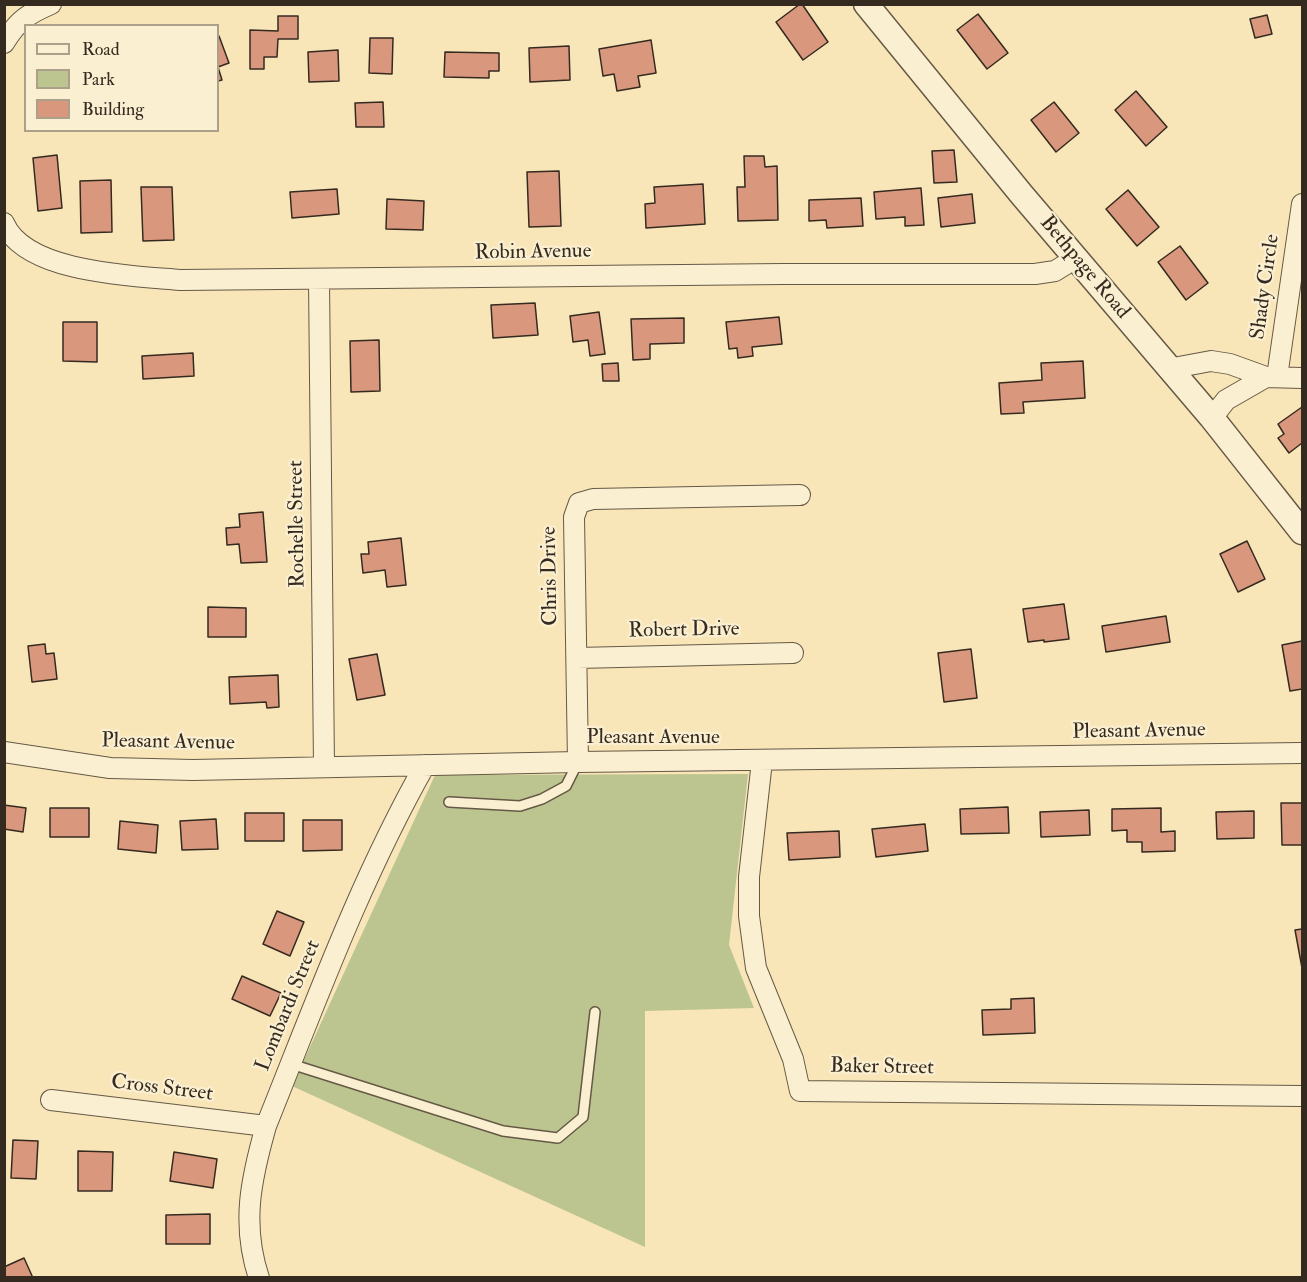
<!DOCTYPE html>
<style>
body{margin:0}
#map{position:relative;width:1307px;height:1282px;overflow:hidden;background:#f9e6b8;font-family:"IM FELL Double Pica",serif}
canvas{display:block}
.frame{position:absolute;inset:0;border:6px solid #342a20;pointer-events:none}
.legend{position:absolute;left:24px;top:24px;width:195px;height:108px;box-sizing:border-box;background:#fbefd1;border:2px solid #aba08a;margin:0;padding:8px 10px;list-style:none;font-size:18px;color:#342a20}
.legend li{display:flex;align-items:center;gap:12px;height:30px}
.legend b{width:30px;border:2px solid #aba08a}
</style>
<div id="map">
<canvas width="1307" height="1282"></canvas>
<div class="frame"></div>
<ul class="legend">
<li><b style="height:8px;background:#fbefd1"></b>Road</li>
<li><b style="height:16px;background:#bcc58f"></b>Park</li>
<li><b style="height:16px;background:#d9987d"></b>Building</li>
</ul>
</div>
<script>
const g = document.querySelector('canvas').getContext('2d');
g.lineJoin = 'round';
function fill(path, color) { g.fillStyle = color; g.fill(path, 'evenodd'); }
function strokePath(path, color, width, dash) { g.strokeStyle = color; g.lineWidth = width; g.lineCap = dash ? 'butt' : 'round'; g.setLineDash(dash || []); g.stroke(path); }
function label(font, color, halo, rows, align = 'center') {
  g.font = font + ' "IM FELL Double Pica",serif'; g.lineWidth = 4.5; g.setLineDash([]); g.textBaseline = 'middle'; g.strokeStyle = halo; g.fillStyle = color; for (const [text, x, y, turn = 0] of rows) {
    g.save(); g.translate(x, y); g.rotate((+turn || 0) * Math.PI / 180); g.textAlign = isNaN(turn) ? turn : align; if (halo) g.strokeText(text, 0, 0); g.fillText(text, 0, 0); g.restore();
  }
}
fill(new Path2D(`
 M 748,774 L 729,945 L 754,1008 L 645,1011 L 645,1247 L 292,1086 L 435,775 Z`), '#bcc58f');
const building = new Path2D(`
 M 800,4 L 802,4 L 828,42 L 803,60 L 776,22 Z
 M 978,14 L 1008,53 L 987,69 L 957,30 Z
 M 1267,15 L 1272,34 L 1255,38 L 1250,19 Z
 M 278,16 L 298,16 L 298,39 L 278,39 L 277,57 L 264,57 L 264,69 L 250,69 L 250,30 L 278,31 Z
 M 219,36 L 229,63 L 218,67 L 222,80 L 218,81 L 218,37 Z
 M 370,38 L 393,38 L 392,74 L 369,73 Z
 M 651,40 L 656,73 L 638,76 L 640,87 L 617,91 L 614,74 L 603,76 L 599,49 Z
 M 569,46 L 570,80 L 530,82 L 529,48 Z
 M 338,50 L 339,81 L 309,82 L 308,52 Z
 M 445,52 L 499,53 L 499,71 L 489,71 L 489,78 L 444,77 Z
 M 1136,91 L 1167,127 L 1146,146 L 1115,110 Z
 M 383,102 L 384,127 L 356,127 L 355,103 Z
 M 1054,102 L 1079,133 L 1056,152 L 1031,120 Z
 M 954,150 L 957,182 L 934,183 L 932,151 Z
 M 57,155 L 62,208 L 38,211 L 33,158 Z
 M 744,156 L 764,156 L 765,167 L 777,166 L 778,220 L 738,221 L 737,187 L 745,187 Z
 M 559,171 L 561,226 L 529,227 L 527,172 Z
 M 111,180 L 112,232 L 81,233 L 80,181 Z
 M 703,184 L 705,224 L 646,228 L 645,204 L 655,203 L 654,187 Z
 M 141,187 L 172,187 L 174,240 L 143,241 Z
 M 921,188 L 924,225 L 905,226 L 905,217 L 876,219 L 874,192 Z
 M 337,189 L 339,214 L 292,218 L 290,192 Z
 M 1128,190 L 1159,227 L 1137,246 L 1106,209 Z
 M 972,194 L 975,223 L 941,227 L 938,198 Z
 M 861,198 L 863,226 L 827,228 L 826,220 L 809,221 L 809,200 Z
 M 387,199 L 424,201 L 423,230 L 386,229 Z
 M 1180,246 L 1208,283 L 1186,300 L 1158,262 Z
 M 535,303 L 538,335 L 493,338 L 491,305 Z
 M 599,312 L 605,354 L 590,356 L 588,340 L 573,342 L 570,316 Z
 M 779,317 L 782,344 L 752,347 L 753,356 L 738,358 L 737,348 L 729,349 L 726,322 Z
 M 684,318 L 684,343 L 650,344 L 650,359 L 633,360 L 631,319 Z
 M 63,322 L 97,322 L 97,362 L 63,361 Z
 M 379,340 L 380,391 L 351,392 L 350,341 Z
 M 193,353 L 194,376 L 143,379 L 142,356 Z
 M 1083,361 L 1085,398 L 1023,402 L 1024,413 L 1001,414 L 999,383 L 1042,380 L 1041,363 Z
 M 618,363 L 619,381 L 603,381 L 602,364 Z
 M 1302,407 L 1302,443 L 1289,453 L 1278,438 L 1284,434 L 1278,424 Z
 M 263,512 L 267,562 L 241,563 L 239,544 L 227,545 L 226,528 L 240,527 L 239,514 Z
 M 401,538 L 406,585 L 387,587 L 385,570 L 363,573 L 361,554 L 369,554 L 368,542 Z
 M 1247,541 L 1265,579 L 1238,592 L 1220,554 Z
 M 1064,604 L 1069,639 L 1044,642 L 1044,640 L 1028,642 L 1023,609 Z
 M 208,607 L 246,608 L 246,637 L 208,637 Z
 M 1166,616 L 1170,642 L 1106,652 L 1102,626 Z
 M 1302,641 L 1302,689 L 1290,691 L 1282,645 Z
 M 45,644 L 46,654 L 54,653 L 57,679 L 32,682 L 28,646 Z
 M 971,649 L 977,698 L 944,702 L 938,653 Z
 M 377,654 L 385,695 L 357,700 L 349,659 Z
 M 278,675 L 279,707 L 267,708 L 266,702 L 230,704 L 229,677 Z
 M 1281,803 L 1302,803 L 1302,845 L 1282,845 Z
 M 4,805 L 26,808 L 23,832 L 4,829 Z
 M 1008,807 L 1009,833 L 961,834 L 960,809 Z
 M 50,808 L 89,808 L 89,837 L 50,837 Z
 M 1161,808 L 1161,832 L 1175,831 L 1175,851 L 1142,852 L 1142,842 L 1127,842 L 1127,830 L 1112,831 L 1112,809 Z
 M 1089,810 L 1090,835 L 1041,837 L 1040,812 Z
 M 1254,811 L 1254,838 L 1217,839 L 1216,812 Z
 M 245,813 L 284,813 L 284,841 L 245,841 Z
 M 216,819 L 218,849 L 182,850 L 180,821 Z
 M 303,820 L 342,820 L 342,850 L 303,851 Z
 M 120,821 L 158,825 L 156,853 L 118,849 Z
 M 925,824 L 928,851 L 876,857 L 872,829 Z
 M 839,831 L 840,857 L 789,860 L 787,833 Z
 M 277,911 L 304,922 L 290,956 L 263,944 Z
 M 1302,929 L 1302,968 L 1295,930 Z
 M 242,976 L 281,993 L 270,1016 L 232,999 Z
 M 1034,998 L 1035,1033 L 983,1035 L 982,1010 L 1011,1009 L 1011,999 Z
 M 13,1140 L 38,1141 L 36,1179 L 11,1178 Z
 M 78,1151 L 113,1152 L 112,1191 L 78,1191 Z
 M 174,1152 L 217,1159 L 213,1188 L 170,1181 Z
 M 210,1214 L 210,1244 L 166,1244 L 166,1215 Z
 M 24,1258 L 33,1278 L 4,1278 L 4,1267 Z`);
fill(building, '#d9987d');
strokePath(building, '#342a20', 1.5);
const service = new Path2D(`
 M 449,802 L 520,806 L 542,799 L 566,786 L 578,762
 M 291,1064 L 503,1131 L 558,1138 L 583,1117 L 595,1012`);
const minor = new Path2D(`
 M 4,43 C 18,20 28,14 51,4
 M 4,223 C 25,273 134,276 180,280 L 783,274 L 1035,274 L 1055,271 L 1076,258
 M 319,280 L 324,767
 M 1168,369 L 1211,361 L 1230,364 L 1266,377 L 1302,378
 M 1277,377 L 1302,204
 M 1212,418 L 1226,400 L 1266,377
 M 577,658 L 793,653
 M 4,752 L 110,768 L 193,770 L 578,762 L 1302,753
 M 762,761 L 749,877 L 749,916 L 756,968 L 793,1059 L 800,1091 L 1302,1096
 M 578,762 L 574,517 L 579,503 L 593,499 L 800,495
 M 51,1100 L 266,1126
 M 259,1278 C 241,1224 251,1179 266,1126 C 315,1004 360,880 425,765`);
const tertiary = new Path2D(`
 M 866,4 L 1022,195 L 1212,418 L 1302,532`);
strokePath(service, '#655946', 12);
strokePath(minor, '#655946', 22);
strokePath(tertiary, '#655946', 27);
strokePath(service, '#fbefd1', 9);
strokePath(minor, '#fbefd1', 20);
strokePath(tertiary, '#fbefd1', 24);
label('21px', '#342a20', '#fbefd1', [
 ["Robin Avenue",533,253,-1],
 ["Bethpage Road",1084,268,50],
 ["Shady Circle",1266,287,-82],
 ["Rochelle Street",298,524,-91],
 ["Chris Drive",551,576,-91],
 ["Robert Drive",684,631,-1],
 ["Pleasant Avenue",1139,732,-1],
 ["Pleasant Avenue",653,738],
 ["Pleasant Avenue",168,743,1],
 ["Lombardi Street",289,1006,-68],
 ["Baker Street",882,1068,1],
 ["Cross Street",162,1089,7]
]);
</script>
